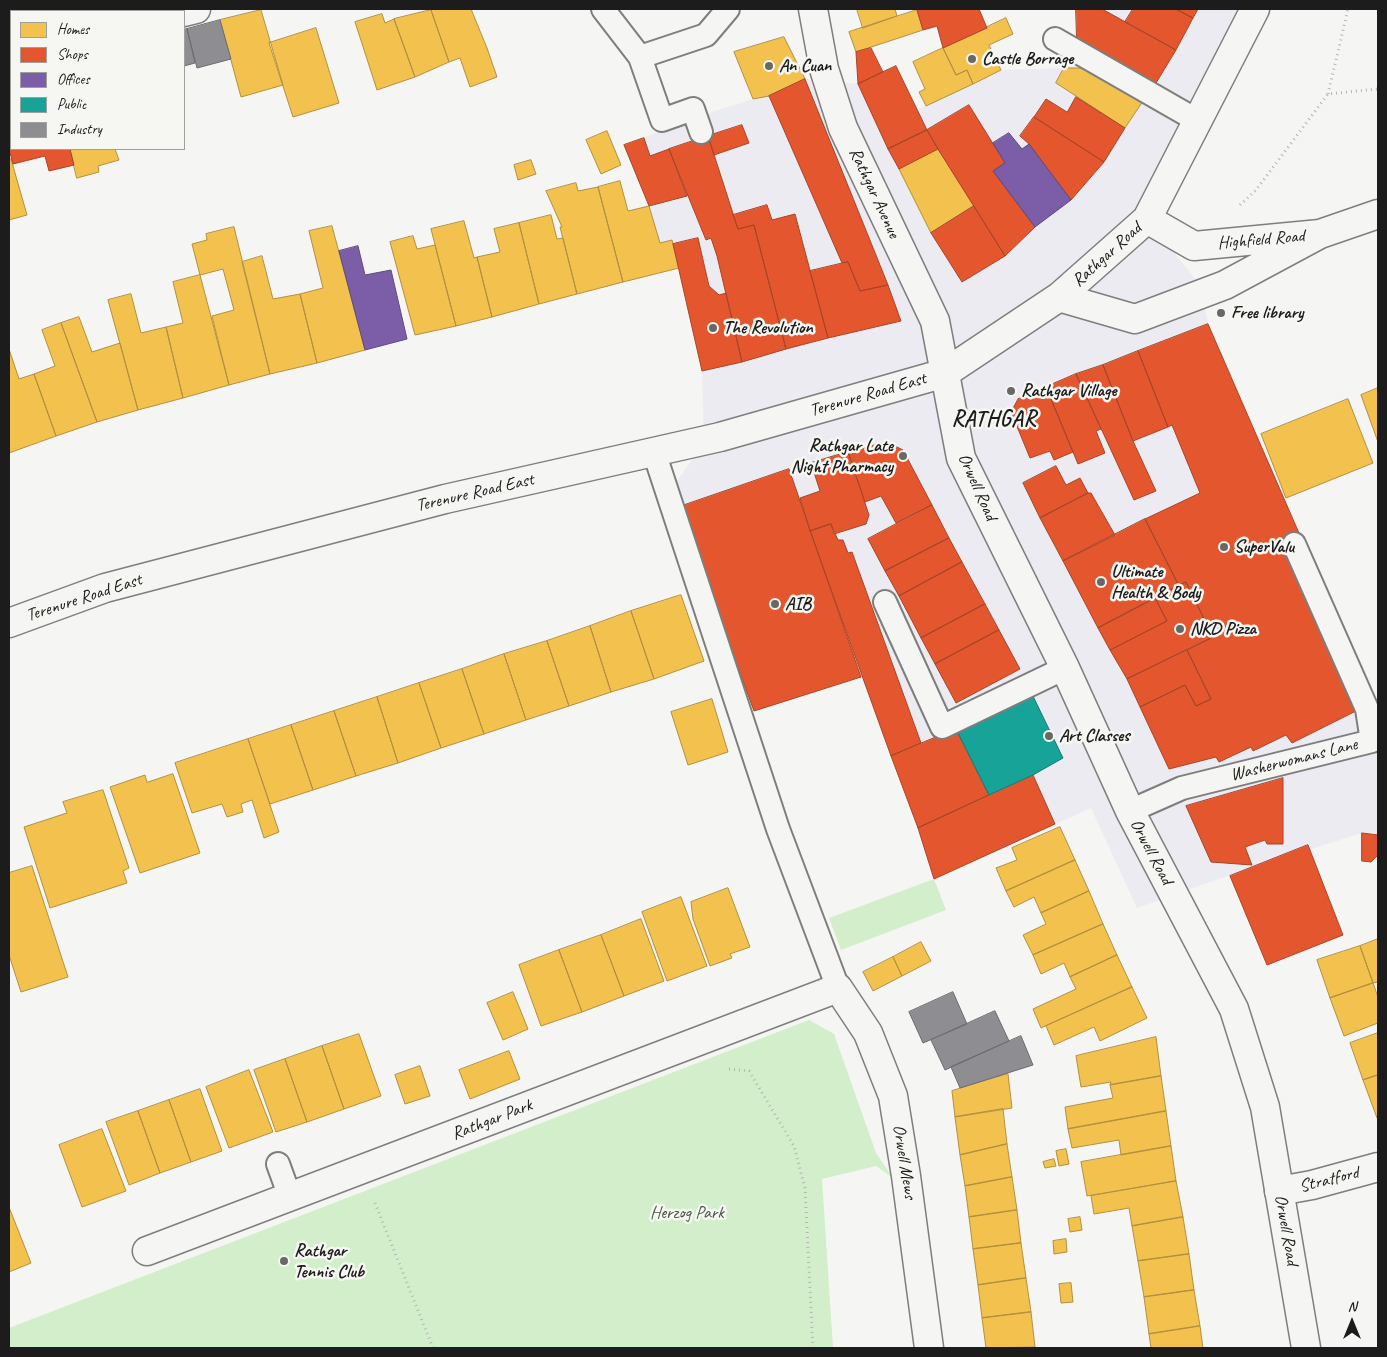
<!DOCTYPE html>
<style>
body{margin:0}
#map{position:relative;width:1387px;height:1357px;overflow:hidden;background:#f5f5f3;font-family:Caveat,sans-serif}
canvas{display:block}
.frame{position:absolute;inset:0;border:10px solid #1c1c1c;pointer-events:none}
.legend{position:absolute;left:10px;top:10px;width:175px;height:140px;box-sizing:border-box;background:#f6f6f2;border:1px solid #9f9f9c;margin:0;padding:6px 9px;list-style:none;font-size:15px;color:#1c1c1c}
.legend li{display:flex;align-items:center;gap:10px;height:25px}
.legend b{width:25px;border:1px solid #9f9f9c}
.north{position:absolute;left:1327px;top:1297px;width:50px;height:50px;-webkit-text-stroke:4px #f6f6f2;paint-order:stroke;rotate:0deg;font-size:14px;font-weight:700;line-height:20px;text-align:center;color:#1c1c1c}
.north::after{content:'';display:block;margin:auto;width:18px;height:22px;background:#1c1c1c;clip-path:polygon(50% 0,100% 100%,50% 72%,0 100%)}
</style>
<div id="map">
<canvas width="1387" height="1357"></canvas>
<div class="frame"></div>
<ul class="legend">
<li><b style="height:14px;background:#f2c14e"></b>Homes</li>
<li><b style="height:14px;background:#e4572e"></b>Shops</li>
<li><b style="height:14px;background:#7b5ea7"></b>Offices</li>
<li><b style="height:14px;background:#17a398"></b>Public</li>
<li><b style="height:14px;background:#8d8d92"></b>Industry</li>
</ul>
<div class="north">N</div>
</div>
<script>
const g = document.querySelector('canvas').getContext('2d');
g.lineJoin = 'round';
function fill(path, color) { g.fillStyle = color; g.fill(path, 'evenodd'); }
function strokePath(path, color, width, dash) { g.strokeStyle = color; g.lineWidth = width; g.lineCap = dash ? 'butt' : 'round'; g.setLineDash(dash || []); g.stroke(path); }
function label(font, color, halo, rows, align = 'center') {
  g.font = font + ' Caveat,sans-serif'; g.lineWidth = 5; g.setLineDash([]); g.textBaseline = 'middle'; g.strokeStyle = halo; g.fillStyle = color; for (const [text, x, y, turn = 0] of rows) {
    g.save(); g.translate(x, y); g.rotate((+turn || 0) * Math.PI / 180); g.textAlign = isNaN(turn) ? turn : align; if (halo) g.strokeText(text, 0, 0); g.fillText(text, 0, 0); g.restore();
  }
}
fill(new Path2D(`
 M 1076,9 L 1255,9 L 1147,219 L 1201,286 L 1208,324 L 1302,540 L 1378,726 L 1378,835 L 1362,833 L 1247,869 L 1137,908 L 1091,808 L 934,879 L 918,828 L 861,677 L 754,711 L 710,604 L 673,487 L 704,442 L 702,371 L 672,240 L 660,243 L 649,206 L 624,145 L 703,115 L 753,99 L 734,52 L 784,37 L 805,79 L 858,84 L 896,66 L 918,109 L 1001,70 L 1064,68 L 1077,41 Z`), '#ecebf1');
fill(new Path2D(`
 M 934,879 L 946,910 L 841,950 L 829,918 Z
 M 809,1020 L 834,1034 L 876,1153 L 893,1178 L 876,1166 L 822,1179 L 833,1348 L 9,1348 L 9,1328 Z`), '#d2eeca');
const homes = new Path2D(`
 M 435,9 L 471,9 L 487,48 L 497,77 L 470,87 L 460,58 L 449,62 L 431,10 Z
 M 857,9 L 895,9 L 897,16 L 863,28 Z
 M 261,10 L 283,85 L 241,97 L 220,20 Z
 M 431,10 L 449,62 L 415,77 L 394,19 Z
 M 917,10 L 923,30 L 856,52 L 849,32 Z
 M 382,14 L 385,23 L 394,19 L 415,77 L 377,90 L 355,22 Z
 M 1006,18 L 1013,34 L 989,45 L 1001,70 L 973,84 L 967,70 L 956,75 L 943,48 Z
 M 316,28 L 339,103 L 293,117 L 269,43 Z
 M 784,37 L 805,79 L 769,96 L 753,99 L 734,52 Z
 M 943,48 L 956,75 L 967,70 L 973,84 L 926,106 L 919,92 L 925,89 L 913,62 Z
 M 1064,68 L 1091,68 L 1143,101 L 1125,128 L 1056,83 Z
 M 607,131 L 621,165 L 601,174 L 586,140 Z
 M 70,149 L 115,149 L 119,160 L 98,166 L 99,172 L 77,178 Z
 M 938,149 L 974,206 L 931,233 L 899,169 Z
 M 11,159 L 27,215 L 9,220 L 9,160 Z
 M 531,160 L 536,174 L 518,180 L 514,165 Z
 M 620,181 L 628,211 L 649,206 L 660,243 L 672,240 L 679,268 L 623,282 L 598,187 Z
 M 576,183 L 578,191 L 598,187 L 623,282 L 577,294 L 560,227 L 562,227 L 546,191 Z
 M 551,215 L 557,239 L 563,238 L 577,294 L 539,304 L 519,223 Z
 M 464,221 L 474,258 L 477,257 L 492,317 L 456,326 L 431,229 Z
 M 519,223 L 539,304 L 492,317 L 477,257 L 500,252 L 494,229 Z
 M 332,226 L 365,350 L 317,363 L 300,294 L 323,288 L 309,231 Z
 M 234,227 L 270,374 L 229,385 L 212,316 L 234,310 L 223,269 L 200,275 L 192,244 L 207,240 L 206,234 Z
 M 413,236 L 417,249 L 435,245 L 456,326 L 415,335 L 390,242 Z
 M 262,256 L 273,299 L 300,294 L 317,363 L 270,374 L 242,262 Z
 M 200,275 L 229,385 L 183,398 L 166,327 L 183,323 L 173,282 Z
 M 131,294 L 141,333 L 166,327 L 183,398 L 138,410 L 108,300 Z
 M 79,317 L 92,352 L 120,343 L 138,410 L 97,422 L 61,323 Z
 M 61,323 L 97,422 L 56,436 L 34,374 L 55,366 L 42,330 Z
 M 9,349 L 19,379 L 34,374 L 56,436 L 9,453 Z
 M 1378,388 L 1378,442 L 1361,395 Z
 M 1348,399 L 1373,463 L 1286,498 L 1261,434 Z
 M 681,595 L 704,661 L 654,679 L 631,611 Z
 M 631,611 L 654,679 L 611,692 L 590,626 Z
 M 590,626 L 611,692 L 569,706 L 547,641 Z
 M 547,641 L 569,706 L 526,720 L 504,654 Z
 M 504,654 L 526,720 L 484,734 L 462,669 Z
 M 462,669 L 484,734 L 441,748 L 419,683 Z
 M 419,683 L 441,748 L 398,763 L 377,697 Z
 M 377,697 L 398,763 L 356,776 L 334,711 Z
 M 712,699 L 728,752 L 688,765 L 671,712 Z
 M 334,711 L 356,776 L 313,790 L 291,725 Z
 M 291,725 L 313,790 L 270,804 L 248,739 Z
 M 248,739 L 279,832 L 264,838 L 252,800 L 241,804 L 243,812 L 227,817 L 222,804 L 192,813 L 175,763 Z
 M 173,774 L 200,853 L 140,873 L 110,787 L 145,775 L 147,782 Z
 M 103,790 L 129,868 L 123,871 L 127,883 L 50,908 L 24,827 L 67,813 L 63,802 Z
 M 1060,827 L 1075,860 L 1006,891 L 996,868 L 1017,860 L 1012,848 Z
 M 1075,860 L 1089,891 L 1041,913 L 1034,897 L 1014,907 L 1006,891 Z
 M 32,866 L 68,977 L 21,992 L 9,955 L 9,873 Z
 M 728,888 L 750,947 L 730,954 L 732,958 L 710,966 L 693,919 L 691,902 Z
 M 1089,891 L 1103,924 L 1033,955 L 1023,935 L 1046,924 L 1041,913 Z
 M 681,897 L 707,966 L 667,981 L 642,912 Z
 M 641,919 L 664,981 L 624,996 L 601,935 Z
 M 1103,924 L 1117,955 L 1070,977 L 1064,963 L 1041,974 L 1033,955 Z
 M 601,935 L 624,996 L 582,1012 L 559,950 Z
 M 1378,939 L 1378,982 L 1373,983 L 1360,946 Z
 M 921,942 L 931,961 L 902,976 L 893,957 Z
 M 1360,946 L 1373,983 L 1330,998 L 1317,960 Z
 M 559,950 L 582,1012 L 541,1026 L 519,965 Z
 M 1117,955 L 1132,987 L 1041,1028 L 1033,1009 L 1076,989 L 1070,977 Z
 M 893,957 L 902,976 L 873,991 L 863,972 Z
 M 1373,983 L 1378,997 L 1378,1023 L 1344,1036 L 1330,998 Z
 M 1132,987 L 1147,1018 L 1100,1041 L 1094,1027 L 1054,1045 L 1046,1026 Z
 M 513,992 L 528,1029 L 503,1040 L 487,1003 Z
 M 1378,1033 L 1378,1075 L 1363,1080 L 1350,1043 Z
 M 359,1034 L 381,1096 L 344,1109 L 322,1046 Z
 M 1156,1037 L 1161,1076 L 1110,1085 L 1111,1082 L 1081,1087 L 1076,1056 Z
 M 322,1046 L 344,1109 L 307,1122 L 285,1059 Z
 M 509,1051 L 520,1079 L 470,1099 L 459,1070 Z
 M 285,1059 L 307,1122 L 276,1132 L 254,1070 Z
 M 420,1066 L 430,1096 L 405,1104 L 395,1075 Z
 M 249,1070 L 273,1132 L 229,1148 L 206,1087 Z
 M 1008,1074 L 1012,1108 L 955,1117 L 952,1091 Z
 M 1378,1075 L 1378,1118 L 1377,1118 L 1363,1080 Z
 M 1161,1076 L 1166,1111 L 1068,1129 L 1065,1107 L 1113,1098 L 1110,1085 Z
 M 200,1089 L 222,1151 L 191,1162 L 169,1100 Z
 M 169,1100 L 191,1162 L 160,1173 L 138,1111 Z
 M 1003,1109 L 1007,1144 L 960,1155 L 955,1117 Z
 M 138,1111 L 160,1173 L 129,1185 L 106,1122 Z
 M 1166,1111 L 1171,1146 L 1121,1155 L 1119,1140 L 1072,1148 L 1068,1129 Z
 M 102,1129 L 126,1191 L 82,1207 L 59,1145 Z
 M 1007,1144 L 1012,1177 L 965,1186 L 960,1155 Z
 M 1171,1146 L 1176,1181 L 1087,1196 L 1081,1162 Z
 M 1066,1149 L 1069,1164 L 1059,1166 L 1056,1151 Z
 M 1054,1159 L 1056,1166 L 1045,1168 L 1043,1162 Z
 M 1012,1177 L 1017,1210 L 969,1217 L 965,1186 Z
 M 1176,1181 L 1183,1217 L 1132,1226 L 1129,1208 L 1094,1214 L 1091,1196 Z
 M 9,1207 L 31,1263 L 9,1272 Z
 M 1017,1210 L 1021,1243 L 973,1249 L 969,1217 Z
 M 1080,1217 L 1082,1230 L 1070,1232 L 1068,1219 Z
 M 1183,1217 L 1189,1254 L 1138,1261 L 1132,1226 Z
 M 1066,1239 L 1067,1252 L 1054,1254 L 1053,1241 Z
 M 1021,1243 L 1026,1278 L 978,1285 L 973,1249 Z
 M 1189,1254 L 1194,1290 L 1144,1297 L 1138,1261 Z
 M 1026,1278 L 1031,1312 L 982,1318 L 978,1285 Z
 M 1071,1283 L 1073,1302 L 1061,1303 L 1059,1284 Z
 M 1194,1290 L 1200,1326 L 1149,1334 L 1144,1297 Z
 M 1031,1312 L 1035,1347 L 986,1348 L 982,1318 Z
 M 1200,1326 L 1203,1348 L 1151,1348 L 1149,1334 Z`);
fill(homes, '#f2c14e');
strokePath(homes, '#b2903f', 1);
const shops = new Path2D(`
 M 921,9 L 979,9 L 987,28 L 943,48 L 937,26 L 923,30 L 917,10 Z
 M 1076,9 L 1102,9 L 1176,50 L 1156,83 L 1077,41 Z
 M 1133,9 L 1176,9 L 1193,18 L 1176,50 L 1125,22 Z
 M 1176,9 L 1198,9 L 1193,18 Z
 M 871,48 L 883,72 L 858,84 L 856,52 Z
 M 896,66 L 927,130 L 888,149 L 858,84 Z
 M 11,74 L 11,149 L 70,149 L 74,165 L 49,171 L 45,156 L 13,164 L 9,149 L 9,75 Z
 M 805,79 L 888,285 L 860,291 L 848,262 L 842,263 L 769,96 Z
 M 1076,97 L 1125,128 L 1104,162 L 1034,117 L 1046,99 L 1067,112 Z
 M 969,105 L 1005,163 L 993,171 L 1035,227 L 1005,256 L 938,149 L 927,130 Z
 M 1034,117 L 1104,162 L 1071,200 L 1029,144 L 1020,136 Z
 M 742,125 L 749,143 L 714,155 L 708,136 Z
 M 927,130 L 938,149 L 899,169 L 888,149 Z
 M 708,136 L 738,229 L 754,225 L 786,349 L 742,362 L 717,256 L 711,238 L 706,240 L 669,149 Z
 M 644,138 L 650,156 L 669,149 L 687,196 L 649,206 L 624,145 Z
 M 767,205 L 772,220 L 795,214 L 828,338 L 786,349 L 754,225 L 738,229 L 733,215 Z
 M 974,206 L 1005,256 L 962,282 L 931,233 Z
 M 698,238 L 709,286 L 719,295 L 726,293 L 742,362 L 702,371 L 673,244 Z
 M 848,262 L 860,291 L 888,285 L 901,321 L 828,338 L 810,271 Z
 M 1208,324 L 1302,540 L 1358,710 L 1292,743 L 1286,735 L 1253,751 L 1251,747 L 1219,762 L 1216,757 L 1169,769 L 1140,707 L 1185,685 L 1196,706 L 1211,699 L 1187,650 L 1213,637 L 1186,582 L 1179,586 L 1145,519 L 1200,493 L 1172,425 L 1168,427 L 1138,351 Z
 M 1138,351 L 1168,427 L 1133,441 L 1103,365 Z
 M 1103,365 L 1133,441 L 1156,491 L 1134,500 L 1076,374 Z
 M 1076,374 L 1101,429 L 1096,431 L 1105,453 L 1078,464 L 1046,387 Z
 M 1046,387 L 1073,452 L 1054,460 L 1050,451 L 1030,458 L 1011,412 L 1018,399 Z
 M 887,442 L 903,450 L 932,505 L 896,523 L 881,496 L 865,502 L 848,452 Z
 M 848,452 L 869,515 L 866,524 L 834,534 L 831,524 L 810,531 L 800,498 L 820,491 L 811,463 Z
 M 1056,466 L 1066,485 L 1080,478 L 1088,493 L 1040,518 L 1023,483 Z
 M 789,469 L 861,677 L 754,711 L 679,507 Z
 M 1088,493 L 1091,493 L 1115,535 L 1063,561 L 1040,518 Z
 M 932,505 L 949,538 L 885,571 L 868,539 Z
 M 1145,519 L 1179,586 L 1098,628 L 1063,561 Z
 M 831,524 L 838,540 L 843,540 L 848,553 L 852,552 L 921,743 L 891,756 L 810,531 Z
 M 949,538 L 962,562 L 899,596 L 885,571 Z
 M 962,562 L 985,604 L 921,638 L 899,596 Z
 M 1186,582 L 1213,637 L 1127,679 L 1110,650 L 1167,621 L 1155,598 Z
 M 1155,598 L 1167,621 L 1110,650 L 1098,628 Z
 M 985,604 L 999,630 L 935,664 L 921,638 Z
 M 999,630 L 1020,669 L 956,703 L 935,664 Z
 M 1187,650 L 1211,699 L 1196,706 L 1185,685 L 1140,707 L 1127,679 Z
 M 956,729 L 989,795 L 918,828 L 891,756 Z
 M 1033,775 L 1055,824 L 934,879 L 918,828 Z
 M 1283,778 L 1283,844 L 1267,844 L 1265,840 L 1245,847 L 1252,865 L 1211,862 L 1186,806 Z
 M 1362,833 L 1378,835 L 1378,855 L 1371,862 L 1362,861 Z
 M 1308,845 L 1343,935 L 1267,965 L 1230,876 Z`);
fill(shops, '#e4572e');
strokePath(shops, '#a84529', 1);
const offices = new Path2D(`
 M 1009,133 L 1022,149 L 1029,144 L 1071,200 L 1035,227 L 993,171 L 1005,163 L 993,143 Z
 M 358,246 L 365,275 L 391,270 L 407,339 L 365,350 L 339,251 Z`);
fill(offices, '#7b5ea7');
strokePath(offices, '#5e4a7d', 1);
const public = new Path2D(`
 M 1031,692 L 1063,758 L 1033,775 L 989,795 L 956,729 Z`);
fill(public, '#17a398');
strokePath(public, '#187a73', 1);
const industry = new Path2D(`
 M 220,20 L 231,59 L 197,68 L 187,29 Z
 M 187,29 L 195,63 L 184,66 L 184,30 Z
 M 953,992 L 967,1024 L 923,1043 L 909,1012 Z
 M 995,1011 L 1009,1041 L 945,1070 L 931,1040 Z
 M 1021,1036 L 1033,1065 L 960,1088 L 951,1067 Z`);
fill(industry, '#8d8d92');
strokePath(industry, '#6b6b6f', 1);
const lane = new Path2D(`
 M 603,9 L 640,57
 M 1055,39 L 1198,121
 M 701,132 L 693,109 L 662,120 L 640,57 L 706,35 L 728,9
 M 654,452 L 778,829 L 838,988
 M 885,602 L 942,727 L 1065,668
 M 1130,811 L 1182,788 L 1372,741 L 1367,709 L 1294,544
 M 278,1164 L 290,1197`);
const street = new Path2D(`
 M 184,12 L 196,9
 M 9,55 L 11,54
 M 1279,1191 L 1312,1185 L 1378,1167
 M 147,1251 L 838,988 L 868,1033 L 893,1096 L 906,1176 L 929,1348`);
const secondary = new Path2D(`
 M 813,9 L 824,69 L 843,128 L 935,321 L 961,458 L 1065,668 L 1130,811 L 1234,1009 L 1265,1107 L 1306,1348
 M 1147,219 L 1194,246 L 1320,234 L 1378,214
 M 1059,297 L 1135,319 L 1225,285 L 1320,234
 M 9,623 L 105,588 L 445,499 L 720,437 L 945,373 L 1059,297 L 1147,219 L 1255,9`);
strokePath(lane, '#7e7e7d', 26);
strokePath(street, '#7e7e7d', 31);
strokePath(secondary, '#7e7e7d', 31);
strokePath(new Path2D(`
 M 1328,94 L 1348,9
 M 1240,205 L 1256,190 L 1328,94 L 1378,89
 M 729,1069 L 749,1071 L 794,1146 L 805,1188 L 813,1348
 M 375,1203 L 433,1348`), '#b6b6b5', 3, [1, 4]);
strokePath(lane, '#f5f5f3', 22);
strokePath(street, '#f5f5f3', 28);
strokePath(secondary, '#f5f5f3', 28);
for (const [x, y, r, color] of [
 [972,59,5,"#686867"],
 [769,66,5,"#686867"],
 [1221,313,5,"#686867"],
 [713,328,5,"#686867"],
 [1011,391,5,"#686867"],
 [903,456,5,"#686867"],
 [1224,547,5,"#686867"],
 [1101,582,5,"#686867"],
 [775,604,5,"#686867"],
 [1180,629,5,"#686867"],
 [1049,736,5,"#686867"],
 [284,1261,5,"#686867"]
]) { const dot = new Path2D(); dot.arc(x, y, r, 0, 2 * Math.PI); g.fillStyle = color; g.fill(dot); strokePath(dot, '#f6f6f2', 2); }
label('bold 18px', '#1c1c1c', '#f6f6f2', [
 ["Castle Borrage",982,59],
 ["An Cuan",779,66],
 ["Free library",1231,313],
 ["The Revolution",723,328],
 ["Rathgar Village",1021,391],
 ["Rathgar Late",893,446,"right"],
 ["Night Pharmacy",893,467,"right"],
 ["SuperValu",1234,547],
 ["Ultimate",1111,572],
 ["Health & Body",1111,593],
 ["AIB",785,604],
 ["NKD Pizza",1190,629],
 ["Art Classes",1059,736],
 ["Rathgar",294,1251],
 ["Tennis Club",294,1272]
], 'left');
label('18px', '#1c1c1c', '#f6f6f2', [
 ["Rathgar Avenue",874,193,65],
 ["Highfield Road",1261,240,-5],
 ["Rathgar Road",1107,255,-42],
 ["Terenure Road East",868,395,-16],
 ["Orwell Road",977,487,66],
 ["Terenure Road East",475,493,-13],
 ["Terenure Road East",84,598,-18],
 ["Washerwomans Lane",1294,760,-14],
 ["Orwell Road",1151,852,62],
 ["Rathgar Park",492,1120,-21],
 ["Orwell Mews",904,1162,81],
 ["Stratford",1329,1180,-14],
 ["Orwell Road",1286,1230,80]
]);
label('18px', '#4a5946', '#f6f6f2', [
 ["Herzog Park",687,1213]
]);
g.letterSpacing = '1px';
label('bold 22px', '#1c1c1c', '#f6f6f2', [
 ["RATHGAR",994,420]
]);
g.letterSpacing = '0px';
</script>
